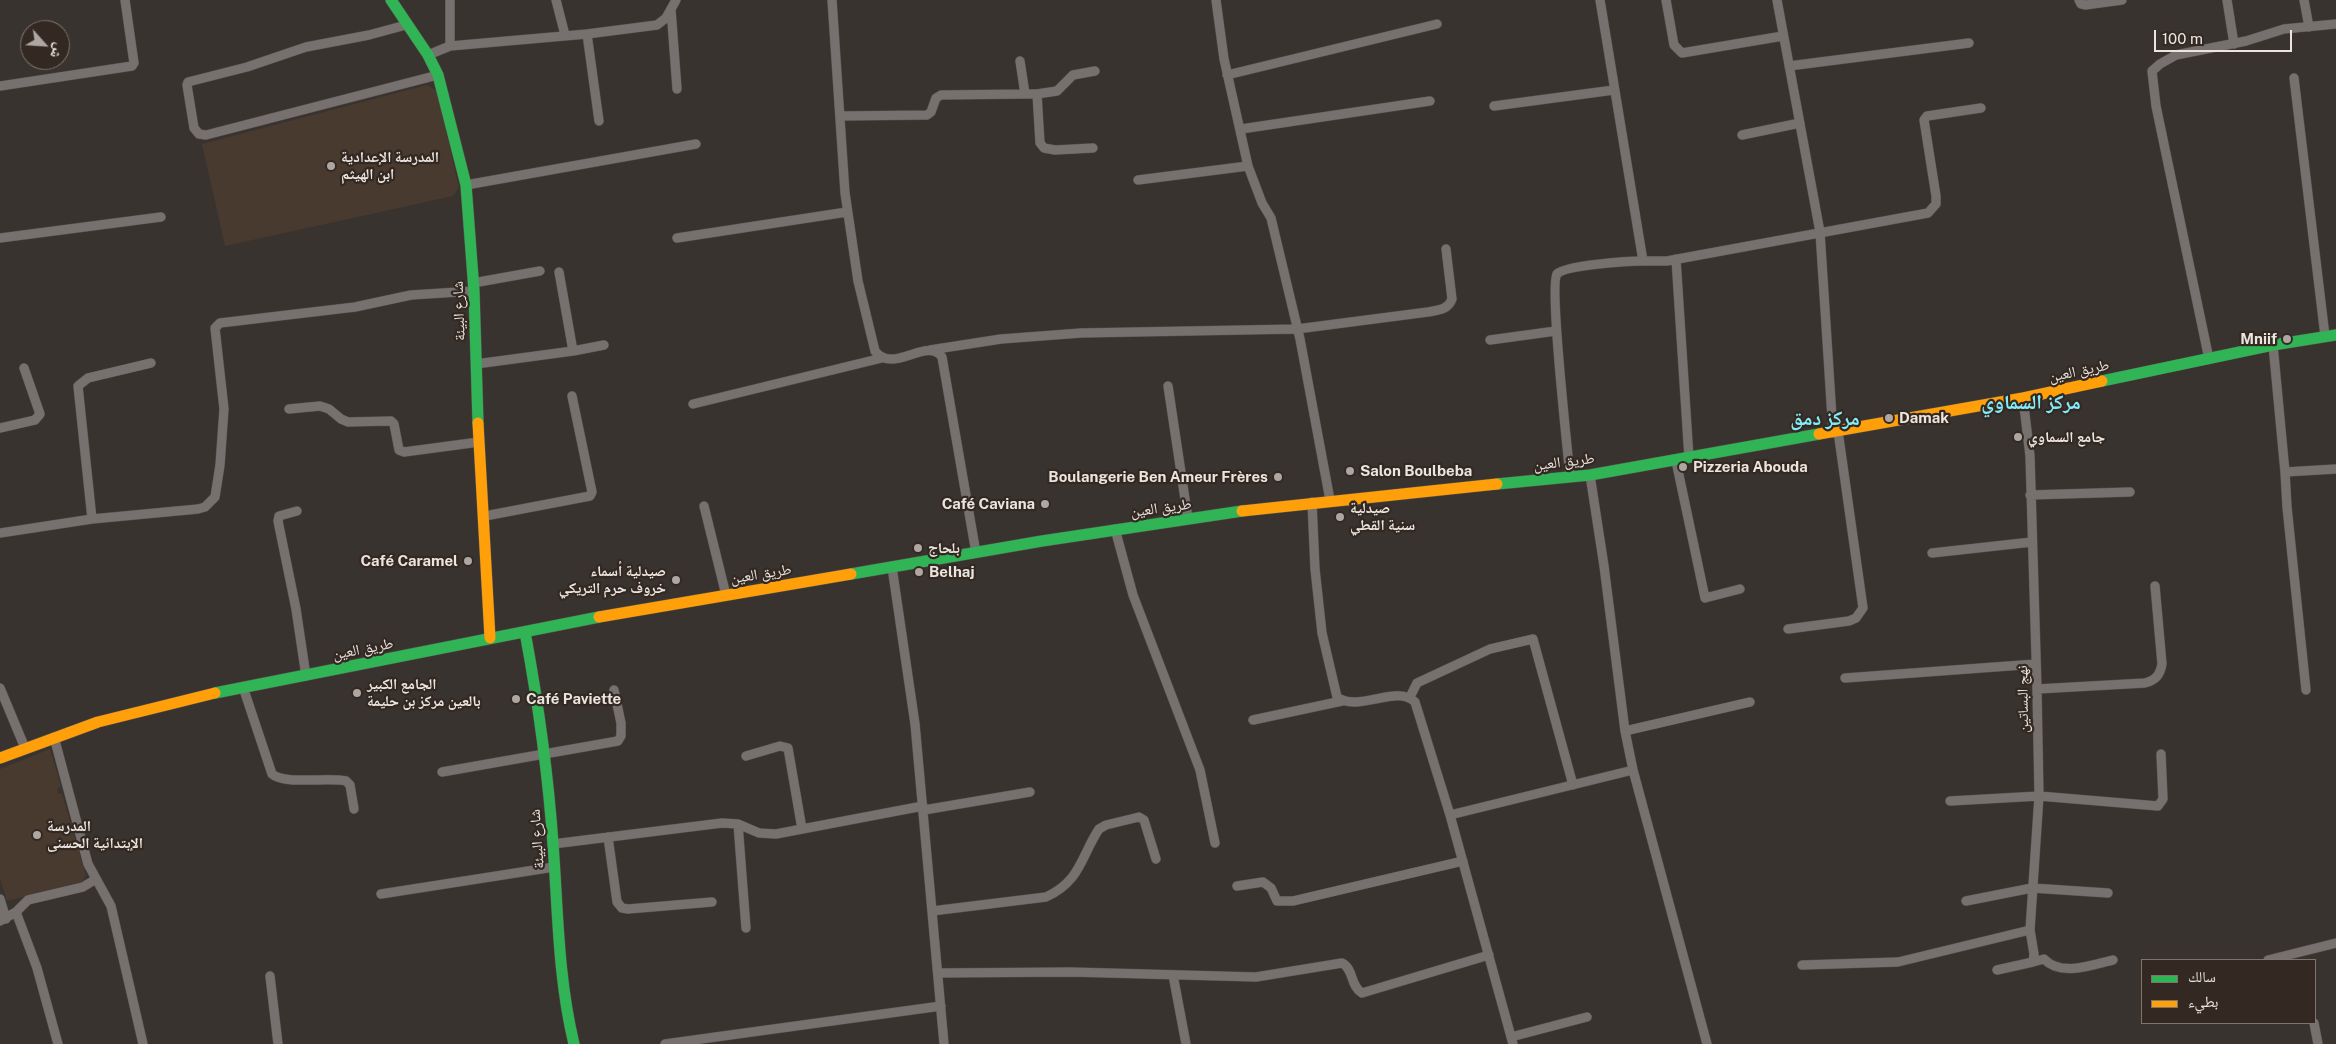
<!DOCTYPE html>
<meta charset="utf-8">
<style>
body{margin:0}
#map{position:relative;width:2336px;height:1044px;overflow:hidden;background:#39332f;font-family:"Public Sans","Noto Naskh Arabic",sans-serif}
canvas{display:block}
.legend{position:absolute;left:2141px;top:959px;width:175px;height:65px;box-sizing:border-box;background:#332922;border:1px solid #7d746e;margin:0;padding:6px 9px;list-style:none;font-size:15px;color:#ebe4df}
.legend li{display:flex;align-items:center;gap:10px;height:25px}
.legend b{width:25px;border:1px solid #7d746e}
.north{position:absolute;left:20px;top:20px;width:50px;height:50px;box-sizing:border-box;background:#332922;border:1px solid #7d746e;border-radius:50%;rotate:116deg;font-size:14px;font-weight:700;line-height:20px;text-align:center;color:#ebe4df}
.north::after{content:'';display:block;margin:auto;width:18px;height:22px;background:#ada6a1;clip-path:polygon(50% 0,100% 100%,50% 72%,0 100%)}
.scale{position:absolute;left:2154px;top:30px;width:138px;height:22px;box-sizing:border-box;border:2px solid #ebe4df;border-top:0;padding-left:6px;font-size:15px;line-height:18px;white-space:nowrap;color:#ebe4df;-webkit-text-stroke:4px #332922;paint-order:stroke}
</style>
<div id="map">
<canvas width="2336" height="1044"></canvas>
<ul class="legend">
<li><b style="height:6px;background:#30b455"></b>سالك</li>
<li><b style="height:6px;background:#ff9f0a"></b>بطيء</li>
</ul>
<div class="north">ش</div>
<div class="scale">100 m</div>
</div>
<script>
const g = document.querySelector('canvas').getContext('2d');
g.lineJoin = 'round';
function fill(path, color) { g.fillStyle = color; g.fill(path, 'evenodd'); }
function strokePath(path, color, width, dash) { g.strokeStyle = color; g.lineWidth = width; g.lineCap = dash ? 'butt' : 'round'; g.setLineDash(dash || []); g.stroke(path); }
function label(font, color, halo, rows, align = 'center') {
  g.font = font + ' "Public Sans","Noto Naskh Arabic",sans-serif'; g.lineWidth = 4.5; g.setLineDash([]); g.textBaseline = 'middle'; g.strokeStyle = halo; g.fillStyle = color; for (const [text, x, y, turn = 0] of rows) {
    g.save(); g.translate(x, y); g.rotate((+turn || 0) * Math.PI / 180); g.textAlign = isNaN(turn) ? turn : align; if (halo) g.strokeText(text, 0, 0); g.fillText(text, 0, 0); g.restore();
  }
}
fill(new Path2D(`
 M 427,85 L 437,91 L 459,188 L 453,196 L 225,246 L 202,144 Z
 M 50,749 L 61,786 L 57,789 L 58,794 L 62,794 L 86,875 L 82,882 L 7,901 L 0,878 L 0,769 Z`), '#493a30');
const street = new Path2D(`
 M 556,0 L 565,35
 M 832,0 L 845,193 L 858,281 L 875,351 C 893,375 927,336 942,357 L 976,553
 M 1216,0 L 1224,59 L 1248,166 L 1262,203 L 1271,218 L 1300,339 L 1330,500
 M 1666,0 L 1674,45 L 1682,53 L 1783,36
 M 1777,0 L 1820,232 L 1833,433
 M 2079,0 L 2081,4 L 2085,5 L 2122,0
 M 2227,0 L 2234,44
 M 2304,0 L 2309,27
 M 671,9 L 677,89
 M 406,25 L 369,35 L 306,47 L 247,67 L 188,82 L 187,85 L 194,128 L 199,134 L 206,135 L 438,75
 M 587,34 L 599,121
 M 450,46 L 450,0
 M 428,55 L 450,46 L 587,34 L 657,25 L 666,18 L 676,0
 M 1789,66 L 1969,43
 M 1227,75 L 1437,24
 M 2294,78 L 2325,336
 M 0,86 L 132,66 L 134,63 L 125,0
 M 1025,94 L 1037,94 L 1040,143 L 1044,148 L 1055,150 L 1093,148
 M 1037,94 L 1057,91 L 1073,75 L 1095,71
 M 1494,106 L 1614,90
 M 840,116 L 927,115 L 931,112 L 936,98 L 941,95 L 1025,94 L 1020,61
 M 1241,129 L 1430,101
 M 1742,135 L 1800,123
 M 1138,180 L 1248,166
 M 466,185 L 696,144
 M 0,238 L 161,217
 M 677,238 L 847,212
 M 1676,259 L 1689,458
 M 1643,261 L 1667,261 L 1928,213 L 1936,204 L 1936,196 L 1924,120 L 1927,116 L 1981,108
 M 559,272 L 573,351
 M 473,283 L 540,271
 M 1490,340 L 1556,331
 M 2273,345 L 2285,472 L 2336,469
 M 930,350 L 1001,339 L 1081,333 L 1297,329 L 1428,312 C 1438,310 1448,310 1452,299 L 1446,249
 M 2209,359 L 2156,106 L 2152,71 L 2160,64 L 2176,55 L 2246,41 L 2284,29 L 2336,24
 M 476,364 L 573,351 L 604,345
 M 1168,386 L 1188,519
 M 693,404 L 882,358
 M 289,409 L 320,406 L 329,409 L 341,419 L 348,422 L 391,421 L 394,424 L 399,450 L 404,452 L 479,442
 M 0,428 L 35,420 L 40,414 L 24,368
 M 1676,461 L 1705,598 L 1740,589
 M 2285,472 L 2287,507 L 2306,690
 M 1590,475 L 1604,566 L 1625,731 L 1633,770 L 1707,1044
 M 1570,477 C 1568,452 1549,286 1557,274 C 1565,265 1630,261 1643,261 L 1600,0
 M 2030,495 L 2130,492
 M 1312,502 L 1315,569 L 1322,633 L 1337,697 C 1358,713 1397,684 1415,702 L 1450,815 L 1513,1044
 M 704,506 L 726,595
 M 297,511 L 279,516 L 278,521 L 296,609 L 306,676
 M 485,516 L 590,496 L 592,492 L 572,396
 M 92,519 L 78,386 L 88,378 L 151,363
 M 1115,529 L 1133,595 L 1200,770 L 1215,843
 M 0,533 L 92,519 L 198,509 L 205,507 L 215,497 L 220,465 L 224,409 L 215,328 L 220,323 L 355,307 L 411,295 L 474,291
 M 1932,553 L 2032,542
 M 892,567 L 915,724 L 944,1044
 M 1788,629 L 1849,621 L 1856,618 L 1863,608 L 1838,431
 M 1845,678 L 2036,664
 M 243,687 L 272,774 C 284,785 328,777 346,781 L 350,785 L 354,809
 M 0,688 L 25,748
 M 2037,689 L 2145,683 C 2156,680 2160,675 2162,664 L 2155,586
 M 1410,697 L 1417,683 L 1490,649 L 1533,639 L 1573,785
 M 1253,720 L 1342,701
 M 1625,731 L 1750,702
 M 54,737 L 88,864 L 111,906 L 143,1044
 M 746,756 L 780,746 L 788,748 L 802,829
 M 442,772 L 618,741 L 621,736 L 621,723 L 614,690
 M 1950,801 L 2039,796 L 2158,806 L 2163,799 L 2161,754
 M 924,810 L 1030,792
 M 1450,815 L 1633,770
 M 738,824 L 746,928
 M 608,837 L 617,902 L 622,908 L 628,909 L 712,902
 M 553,844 L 722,823 L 738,824 L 759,833 L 776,834 L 923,806
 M 1237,886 L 1263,882 L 1271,888 L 1277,901 L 1293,901 L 1463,861
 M 381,894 L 554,867
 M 0,899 L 6,919
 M 1966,901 L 2032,888 L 2108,893
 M 932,911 L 1046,897 C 1081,881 1081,856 1099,829 L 1106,825 L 1139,817 L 1144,820 L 1156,859
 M 16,912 L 37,968 L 58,1044
 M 0,921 L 16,912 L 28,900 L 83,887 L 96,879
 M 2268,960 L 2336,943
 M 2033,962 L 2044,959 C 2061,977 2092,965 2113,960
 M 1802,965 L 1898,962 L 2030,930
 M 1997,970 L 2033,962 L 2034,954 L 2030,930 L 2039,796 L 2037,689 L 2030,456 L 2023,398
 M 938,973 L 1071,972 L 1256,977 L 1342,963 C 1354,969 1350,986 1362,993 L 1489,955
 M 1173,975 L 1186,1044
 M 270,976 L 278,1044
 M 2314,1023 L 2318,1044
 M 1511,1037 L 1587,1017
 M 665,1044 L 941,1006`);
const fast = new Path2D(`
 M 391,0 L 428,55 L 438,75 L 466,185 L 474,291 L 478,423
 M 2102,381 L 2273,345 L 2336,335
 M 1497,484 L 1590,475 L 1819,434
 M 851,574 L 1042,541 L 1242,511
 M 525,632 C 538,702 548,772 553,844 C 558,911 558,978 574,1044
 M 215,693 L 599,617`);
const slow = new Path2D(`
 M 478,423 L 490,638
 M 1819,434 L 2023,398 L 2102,381
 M 1242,511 L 1497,484
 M 599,617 L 851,574
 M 0,758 L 98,722 L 215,693`);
strokePath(street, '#55504c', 10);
strokePath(fast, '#55504c', 12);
strokePath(slow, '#55504c', 12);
strokePath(street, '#76716f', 9);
strokePath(fast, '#30b455', 11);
strokePath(slow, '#ff9f0a', 11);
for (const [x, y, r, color] of [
 [331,166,5,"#ada6a1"],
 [2287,339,5,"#ada6a1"],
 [1889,418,5,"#ada6a1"],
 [2018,437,5,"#ada6a1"],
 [1683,467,5,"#ada6a1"],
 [1350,471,5,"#ada6a1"],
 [1278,477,5,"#ada6a1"],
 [1045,504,5,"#ada6a1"],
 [1340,517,5,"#ada6a1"],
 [918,548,5,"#ada6a1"],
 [468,561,5,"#ada6a1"],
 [919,572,5,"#ada6a1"],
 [676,580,5,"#ada6a1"],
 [357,693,5,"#ada6a1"],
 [516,699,5,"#ada6a1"],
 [37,835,5,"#ada6a1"]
]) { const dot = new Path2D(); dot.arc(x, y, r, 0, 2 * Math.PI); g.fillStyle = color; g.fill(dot); strokePath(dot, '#332922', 2); }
label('bold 15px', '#ebe4df', '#332922', [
 ["المدرسة الإعدادية",341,157],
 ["ابن الهيثم",341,174],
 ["Mniif",2277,339,"right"],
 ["Damak",1899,418],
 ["جامع السماوي",2028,437],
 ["Pizzeria Abouda",1693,467],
 ["Salon Boulbeba",1360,471],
 ["Boulangerie Ben Ameur Frères",1268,477,"right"],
 ["Café Caviana",1035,504,"right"],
 ["صيدلية",1350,508],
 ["سنية القطي",1350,525],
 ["بلحاج",928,548],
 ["Café Caramel",458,561,"right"],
 ["صيدلية أسماء",666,571,"right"],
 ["خروف حرم التريكي",666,588,"right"],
 ["Belhaj",929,572],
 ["الجامع الكبير",367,684],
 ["بالعين مركز بن حليمة",367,701],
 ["Café Paviette",526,699],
 ["المدرسة",47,826],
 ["الإبتدائية الحسنى",47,843]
], 'left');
label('15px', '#ebe4df', '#332922', [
 ["شارع البيئة",459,311,-92],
 ["طريق العين",2079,371,-12],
 ["طريق العين",1564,462,-7],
 ["طريق العين",1161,508,-8],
 ["طريق العين",761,574,-9],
 ["طريق العين",363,649,-11],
 ["نهج البساتين",2023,699,-91],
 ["شارع البيئة",537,839,-94]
]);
label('bold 20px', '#82edf9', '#332922', [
 ["مركز السماوي",2031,403],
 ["مركز دمق",1825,419]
]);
</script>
